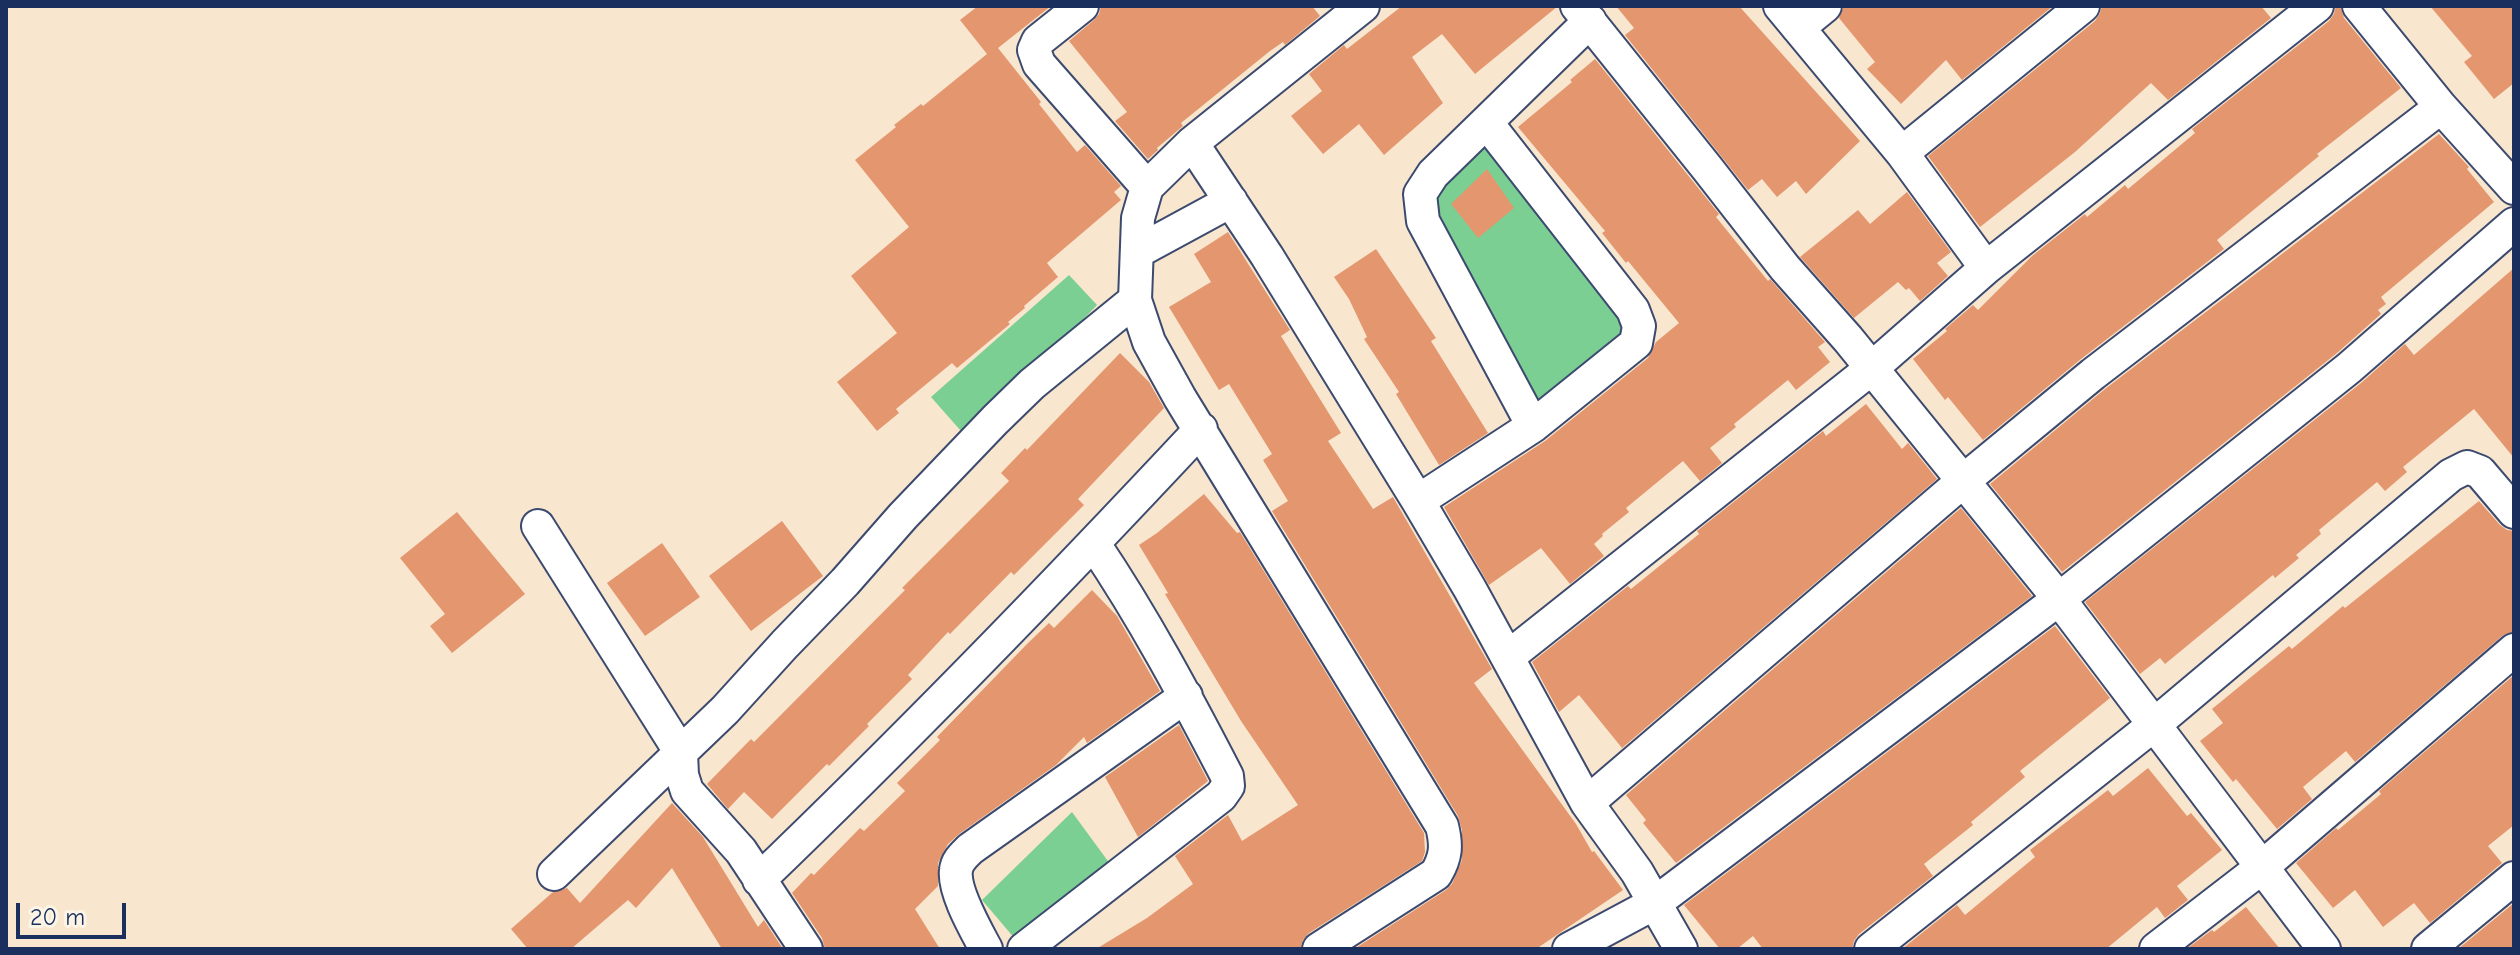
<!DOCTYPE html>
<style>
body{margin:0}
#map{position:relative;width:2520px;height:955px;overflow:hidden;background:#f8e6cf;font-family:"Comic Neue",sans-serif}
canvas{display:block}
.frame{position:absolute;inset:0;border:8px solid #1b2f5e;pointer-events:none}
.scale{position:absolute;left:16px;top:903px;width:110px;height:36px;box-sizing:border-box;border:4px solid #1b2f5e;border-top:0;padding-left:10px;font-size:24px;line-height:28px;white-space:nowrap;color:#1b2f5e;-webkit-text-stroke:6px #fcf5e5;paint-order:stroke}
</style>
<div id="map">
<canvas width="2520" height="955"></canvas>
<div class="frame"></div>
<div class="scale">20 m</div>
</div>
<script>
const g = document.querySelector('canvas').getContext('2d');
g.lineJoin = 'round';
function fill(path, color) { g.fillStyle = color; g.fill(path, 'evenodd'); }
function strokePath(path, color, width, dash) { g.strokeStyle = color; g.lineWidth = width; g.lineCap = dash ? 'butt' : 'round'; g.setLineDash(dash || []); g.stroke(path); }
fill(new Path2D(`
 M 1492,141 L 1636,319 L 1633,341 L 1536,414 L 1432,198 Z
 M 1069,275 L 1097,305 L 968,439 L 931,397 Z
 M 1072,812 L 1113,868 L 1021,946 L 982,900 Z`), '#7ccf92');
fill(new Path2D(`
 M 978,6 L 1051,6 L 998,48 L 1041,102 L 1039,104 L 1077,152 L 1085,145 L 1121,186 L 1114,192 L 1121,200 L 1047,263 L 1058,277 L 1024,306 L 1025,308 L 1008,322 L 1010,324 L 957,368 L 952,363 L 896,409 L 899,413 L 877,431 L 837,382 L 897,333 L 851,276 L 909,227 L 855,160 L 896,127 L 894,125 L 921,104 L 923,106 L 987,54 L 960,20 Z
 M 1101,6 L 1312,6 L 1320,16 L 1285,45 L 1283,42 L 1270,51 L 1181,123 L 1183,126 L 1157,148 L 1158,150 L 1148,159 L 1115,121 L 1127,112 L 1069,41 L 1094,20 L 1099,14 Z
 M 1402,6 L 1558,6 L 1475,74 L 1442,34 L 1412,57 L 1443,103 L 1384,155 L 1359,124 L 1323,154 L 1291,116 L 1322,91 L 1309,74 L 1344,45 L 1347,49 Z
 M 1616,6 L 1739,6 L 1860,141 L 1806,194 L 1796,181 L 1777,197 L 1762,179 L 1748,190 L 1625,35 L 1634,28 Z
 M 1844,6 L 2053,6 L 1962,80 L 1946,60 L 1901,104 L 1867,69 L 1875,62 L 1839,18 Z
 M 2102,6 L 2261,6 L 2271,18 L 2168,100 L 2151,83 L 2075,152 L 1980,227 L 1928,156 L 2095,21 L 2100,13 Z
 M 2336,6 L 2340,6 L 2344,18 L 2401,88 L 2317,154 L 2319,156 L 2217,240 L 2224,249 L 2081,359 L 1983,440 L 1948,397 L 1945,400 L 1913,359 L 1947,331 L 1945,329 L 1973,305 L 1978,310 L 2032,256 L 2085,214 L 2087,217 L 2125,185 L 2128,189 L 2195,133 L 2192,129 L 2329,21 L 2334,14 Z
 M 2430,6 L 2514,6 L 2514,83 L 2494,99 L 2464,62 L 2472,56 Z
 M 1595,59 L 1719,214 L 1716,217 L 1768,281 L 1770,279 L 1825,342 L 1818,347 L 1830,362 L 1796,390 L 1788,380 L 1734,424 L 1736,427 L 1710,448 L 1722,463 L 1700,481 L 1683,461 L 1626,508 L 1629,512 L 1602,534 L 1603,536 L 1594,544 L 1604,556 L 1570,584 L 1541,548 L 1489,585 L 1444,507 L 1545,441 L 1648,358 L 1656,342 L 1679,323 L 1628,261 L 1626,263 L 1602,233 L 1605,231 L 1518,127 L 1572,82 L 1570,80 Z
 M 2439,134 L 2469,167 L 2467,169 L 2494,202 L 2381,297 L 2386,304 L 2378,310 L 2381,314 L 2337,353 L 2062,572 L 1990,484 L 2105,389 Z
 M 1487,169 L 1514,208 L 1478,238 L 1451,204 Z
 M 1907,192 L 1951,252 L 1937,263 L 1948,276 L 1920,301 L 1909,288 L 1906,290 L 1898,282 L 1854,318 L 1800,257 L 1858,210 L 1870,224 Z
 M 1228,232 L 1290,330 L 1281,336 L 1341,433 L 1328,441 L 1373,509 L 1393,497 L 1492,669 L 1474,683 L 1576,824 L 1592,852 L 1594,851 L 1623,890 L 1536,949 L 1354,949 L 1446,890 L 1452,884 L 1462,860 L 1462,830 L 1458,816 L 1272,511 L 1288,501 L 1263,460 L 1272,454 L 1229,384 L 1219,390 L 1169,307 L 1211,282 L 1194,254 Z
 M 1376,249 L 1436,338 L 1431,341 L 1488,433 L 1439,465 L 1396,394 L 1399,392 L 1364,339 L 1367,337 L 1349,299 L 1334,277 Z
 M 2514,268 L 2514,458 L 2474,409 L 2403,467 L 2407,472 L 2385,491 L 2377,482 L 2319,530 L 2321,534 L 2296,555 L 2299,558 L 2275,578 L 2273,575 L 2165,664 L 2160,658 L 2140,674 L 2085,602 L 2361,383 L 2405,344 L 2414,355 Z
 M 1120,353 L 1149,382 L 1164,408 L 1078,499 L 1084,505 L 1014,575 L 1011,572 L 950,634 L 948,632 L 908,675 L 912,679 L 867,724 L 869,726 L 829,766 L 827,764 L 772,819 L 744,792 L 728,809 L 707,784 L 751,739 L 754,742 L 905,590 L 902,588 L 1009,481 L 1001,473 L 1025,448 L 1027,450 Z
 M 1866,404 L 1902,449 L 1908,443 L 1937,479 L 1622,748 L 1579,695 L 1559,712 L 1532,662 L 1628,586 L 1631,589 L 1699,534 L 1697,531 L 1823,431 L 1826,436 Z
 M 1204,494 L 1237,533 L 1240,532 L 1424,833 L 1425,852 L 1422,861 L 1309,933 L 1303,940 L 1300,949 L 1096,949 L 1147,918 L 1193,884 L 1175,856 L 1228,815 L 1242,841 L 1298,805 L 1241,721 L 1165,594 L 1168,593 L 1139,545 L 1157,533 Z
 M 2479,501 L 2500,525 L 2507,530 L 2514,531 L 2514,632 L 2502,636 L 2355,762 L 2346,751 L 2303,787 L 2312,799 L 2277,829 L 2236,779 L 2233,782 L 2200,741 L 2223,723 L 2212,709 L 2289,646 L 2292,649 L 2343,606 L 2345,608 Z
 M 1961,508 L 2032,596 L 1676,863 L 1643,823 L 1646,820 L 1626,795 Z
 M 457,512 L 525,594 L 452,653 L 430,626 L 445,614 L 400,558 Z
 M 782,521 L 823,576 L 751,631 L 709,576 Z
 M 662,543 L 700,597 L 645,636 L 607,583 Z
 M 1092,590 L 1117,616 L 1160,691 L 1087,743 L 1084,737 L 1056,765 L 959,834 L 948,844 L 938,863 L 938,886 L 915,909 L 940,949 L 825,949 L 822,938 L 792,893 L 811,873 L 814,875 L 860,828 L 864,831 L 905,791 L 897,783 L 940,740 L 937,737 L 1027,644 L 1049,623 L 1054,628 Z
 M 2055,626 L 2110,698 L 2020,771 L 2025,777 L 1971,822 L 1973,825 L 1924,864 L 1933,876 L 1859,934 L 1854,941 L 1852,949 L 1763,949 L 1753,936 L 1737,949 L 1720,949 L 1684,905 Z
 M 2514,675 L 2514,825 L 2488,846 L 2502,863 L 2430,923 L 2414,903 L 2383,927 L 2355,890 L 2333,908 L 2296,863 L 2336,828 L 2338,830 L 2381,794 L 2379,791 Z
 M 1179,725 L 1208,781 L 1138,837 L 1105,777 Z
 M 2148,768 L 2187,816 L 2191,813 L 2222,850 L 2177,886 L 2188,900 L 2165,918 L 2157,907 L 2106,949 L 1902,949 L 1957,905 L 1965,915 L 2035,857 L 2030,850 L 2108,790 L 2113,796 Z
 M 672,803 L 703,837 L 758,927 L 764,920 L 783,949 L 722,949 L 672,868 L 636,908 L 628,900 L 571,949 L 528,949 L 511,929 L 553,892 L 567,888 L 580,903 Z
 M 2514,903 L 2514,949 L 2458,949 Z
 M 2246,907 L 2280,949 L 2189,947 L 2212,930 L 2214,932 Z`), '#e4966f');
const street = new Path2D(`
 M 1082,6 L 1038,41 L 1034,50 L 1039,64 L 1147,187
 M 1577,6 L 1707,168 L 1785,268 L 1848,339 L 2059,599 L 2324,949
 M 1780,6 L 1902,153 L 1986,268
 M 2359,6 L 2441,107 L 2514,188
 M 1798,28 L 1825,6
 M 1487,123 L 1633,310 L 1639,326 L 1636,343 L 1533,426
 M 1192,143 L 1267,256 L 1418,501 L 1470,589 L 1587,803 L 1637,872 L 1681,949
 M 1902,153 L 2083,6
 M 1137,252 L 1231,201
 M 1135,300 L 1149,342 L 1180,398 L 1442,826 C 1447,846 1446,857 1436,874 L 1319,949
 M 1418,501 L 1533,426 L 1423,221 L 1420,194 L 1433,174 L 1590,21
 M 538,526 L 681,753 L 682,775 L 687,791 L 741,851 L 806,949
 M 1508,657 L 1872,368 L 1986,268 L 2317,6
 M 1587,803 L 1962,482 L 2093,374 L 2441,107
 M 554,874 L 725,710 L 785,644 L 845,582 L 903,516 L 995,420 L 1032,384 L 1135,300 L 1138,218 L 1147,187 L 1192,143 L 1363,6
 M 759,880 C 911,734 1057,583 1201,429
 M 986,949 C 976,930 953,891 956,870 C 957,861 963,856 970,849 L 1186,696
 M 1024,949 L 1221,796 L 1228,786 L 1227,776 C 1186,697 1144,618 1094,544
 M 1569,949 L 1655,903 L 2059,599 L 2349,368 L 2514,224
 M 1871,949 L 2155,724 L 2451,475 L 2467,467 L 2480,472 L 2514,512
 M 2156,949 L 2261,868 L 2514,650
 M 2428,949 L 2514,878`);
strokePath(street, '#3c4a6f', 36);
strokePath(street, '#fff', 32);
</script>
